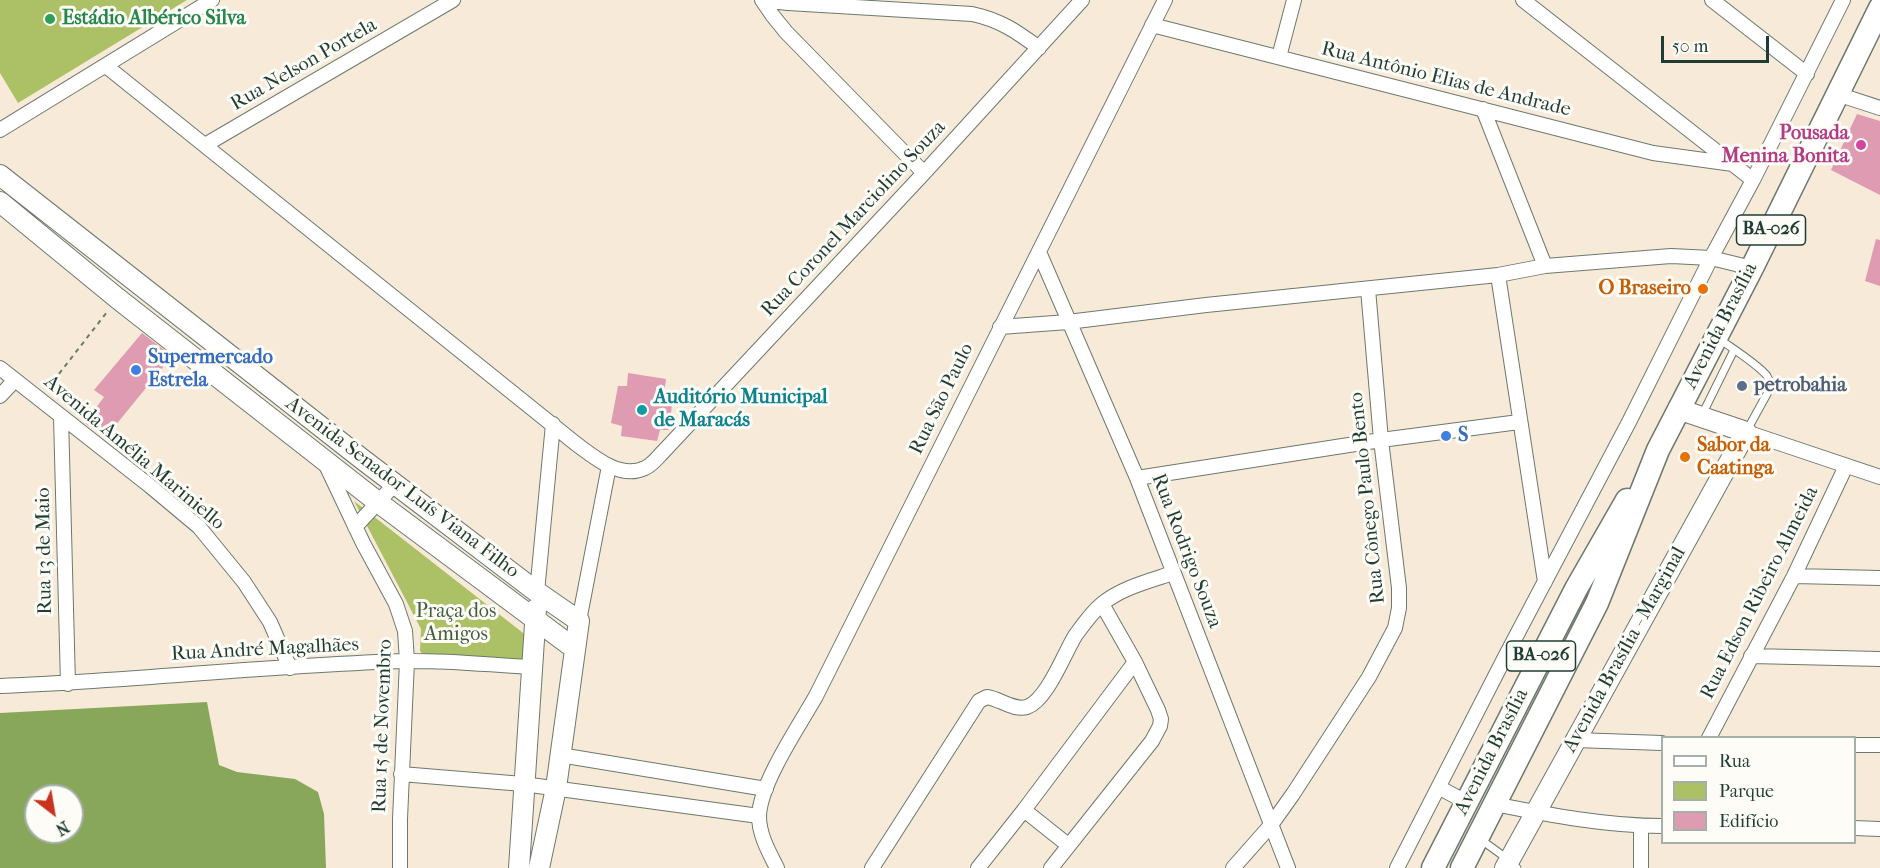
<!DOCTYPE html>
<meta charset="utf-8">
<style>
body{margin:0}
#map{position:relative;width:1880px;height:868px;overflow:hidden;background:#f8ead8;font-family:"IM FELL French Canon",serif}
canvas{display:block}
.legend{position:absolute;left:1661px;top:736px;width:195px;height:108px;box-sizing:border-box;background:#fdfcf7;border:2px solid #a4b0a9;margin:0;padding:8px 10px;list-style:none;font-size:18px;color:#1f3d34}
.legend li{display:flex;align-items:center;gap:12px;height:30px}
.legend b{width:30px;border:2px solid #a4b0a9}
.north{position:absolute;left:24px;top:784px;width:60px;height:60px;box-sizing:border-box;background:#fdfcf7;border:2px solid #a4b0a9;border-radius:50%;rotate:149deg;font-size:16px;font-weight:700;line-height:24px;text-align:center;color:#1f3d34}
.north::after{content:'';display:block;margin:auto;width:21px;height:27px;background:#c8321e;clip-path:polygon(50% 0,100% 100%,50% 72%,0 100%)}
.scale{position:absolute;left:1661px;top:36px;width:108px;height:27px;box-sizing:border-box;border:3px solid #1f3d34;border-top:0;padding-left:8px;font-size:18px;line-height:21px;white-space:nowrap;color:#1f3d34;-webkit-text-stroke:4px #fdfcf7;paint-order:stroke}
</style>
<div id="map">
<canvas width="1880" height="868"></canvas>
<ul class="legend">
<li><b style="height:8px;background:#fff"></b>Rua</li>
<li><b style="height:16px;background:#acc165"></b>Parque</li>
<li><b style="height:16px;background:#de9bb2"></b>Edifício</li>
</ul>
<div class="north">N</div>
<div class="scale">50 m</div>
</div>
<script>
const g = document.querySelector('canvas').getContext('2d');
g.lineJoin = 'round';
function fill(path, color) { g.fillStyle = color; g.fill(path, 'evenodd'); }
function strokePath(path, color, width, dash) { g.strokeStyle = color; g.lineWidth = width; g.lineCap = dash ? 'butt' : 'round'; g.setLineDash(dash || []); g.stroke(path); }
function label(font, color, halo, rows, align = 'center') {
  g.font = font + ' "IM FELL French Canon",serif'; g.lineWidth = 6; g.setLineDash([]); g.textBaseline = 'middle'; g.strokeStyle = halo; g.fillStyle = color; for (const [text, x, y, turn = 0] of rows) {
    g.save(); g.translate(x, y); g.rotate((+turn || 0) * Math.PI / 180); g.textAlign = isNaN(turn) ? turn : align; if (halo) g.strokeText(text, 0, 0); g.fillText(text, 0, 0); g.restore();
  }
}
fill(new Path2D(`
 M 0,0 L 187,0 L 18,103 L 0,73 Z
 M 354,501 L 527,636 L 530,664 L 425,657 L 420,651 L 421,629 Z`), '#acc165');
fill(new Path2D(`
 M 207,702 L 219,765 L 237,772 L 295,779 L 318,792 L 324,814 L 326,868 L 0,868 L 0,713 ZM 36,796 L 72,796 L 72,832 L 36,832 Z`), '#89a75a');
fill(new Path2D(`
 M 1857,114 L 1880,121 L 1880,195 L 1831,170 Z
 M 1876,239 L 1880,240 L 1880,286 L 1865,281 Z
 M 142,333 L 172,356 L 106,437 L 85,423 L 104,397 L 94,390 Z
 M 628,373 L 666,379 L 664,394 L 673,396 L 669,430 L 660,430 L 657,441 L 621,436 L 622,426 L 611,423 L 618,386 L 627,386 Z`), '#de9bb2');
const lane = new Path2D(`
 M 1718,338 C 1730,347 1759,365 1767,376 C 1771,382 1770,388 1767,394 L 1746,432
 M 1702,415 L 1734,350
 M 1480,839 L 1509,860 L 1517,868`);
const street = new Path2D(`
 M 762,0 L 788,3 L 972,14 C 1000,20 1016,31 1039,48
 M 762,0 L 773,16 L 786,32 L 924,173
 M 1523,0 L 1753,180
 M 1712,0 L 1807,74
 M 1152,25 L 1653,153 L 1733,164
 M 1279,57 L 1294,0
 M 106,66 L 575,443 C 594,457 620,480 645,468 C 652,465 657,458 663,452 L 924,173 L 1082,0
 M 1837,94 L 1880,108
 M 1483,109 L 1545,266
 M 0,130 L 212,0
 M 205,145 L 453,0
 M 1039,252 L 1137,478 L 1288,868
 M 1498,275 L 1545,582
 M 1000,327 L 1068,322 L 1206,305 L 1498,275 L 1545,266 L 1671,256 L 1711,258 L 1752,268
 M 0,368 L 150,486 L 199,527 L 244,582 L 270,622 L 290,668
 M 0,396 L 15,380
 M 61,417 L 68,684
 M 1746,432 L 1880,477
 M 326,465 L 363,543 L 396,604 L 405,631 L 407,661 L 400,819 L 400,868
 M 1137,478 L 1381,440 L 1519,422
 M 355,527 L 395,484
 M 1794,576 L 1880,578
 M 537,592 L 553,424
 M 579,621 L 609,466
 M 1751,656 L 1880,659
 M 0,686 C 135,681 270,665 405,661 C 447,660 491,665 533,667
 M 1709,738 L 1794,576 L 1846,466
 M 1575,740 L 1662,743
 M 1854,745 L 1880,745
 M 560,755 L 766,789
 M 401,774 L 523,784 L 759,816
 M 1440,788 L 1466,802
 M 1494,804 C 1549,815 1607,826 1662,826
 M 1024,810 L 1068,845
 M 1641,826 L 1641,868
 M 1854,828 L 1880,829
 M 777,868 C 769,852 759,835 759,816 C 760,783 799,726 816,696 L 1165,0
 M 872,868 L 979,701 L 987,697 C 1000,699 1014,711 1027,707 C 1047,700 1064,654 1075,636 C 1083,625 1091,613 1102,604 C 1121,588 1149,581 1173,573
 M 978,868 L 1024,810 L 1135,662
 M 1051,868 L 1152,741 L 1160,726 L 1161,719 L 1158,710 L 1135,662 L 1102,604
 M 1233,868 L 1271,825 L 1293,794 L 1369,677 L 1395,628 L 1399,608 L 1399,588 L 1381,440 L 1368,289
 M 1397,868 L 1504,659 L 1629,422 L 1711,258 L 1753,180 L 1843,0`);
const secondary = new Path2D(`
 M 0,175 L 362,459 L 537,592 L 579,621 L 556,788 L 539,868
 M 0,202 L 117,298 L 379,503 L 575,649
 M 519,868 L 536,609
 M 1505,868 L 1746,432 L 1678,409`);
const primary = new Path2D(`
 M 1433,868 L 1576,589 L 1627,500
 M 1462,868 L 1597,603 L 1658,450 L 1752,268 L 1880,8`);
strokePath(lane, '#6b7a6d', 9);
strokePath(street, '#6b7a6d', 16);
strokePath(secondary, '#6b7a6d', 22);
strokePath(primary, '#6b7a6d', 25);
strokePath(new Path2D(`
 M 48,388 L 107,312`), '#6b7a6d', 2, [4.5, 4.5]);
strokePath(lane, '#fff', 7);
strokePath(street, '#fff', 14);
strokePath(secondary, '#fff', 20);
strokePath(primary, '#fff', 22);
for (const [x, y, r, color] of [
 [50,19,6,"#2e9e5b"],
 [1861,145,6,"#d1479c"],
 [1703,289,6,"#e8710a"],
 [136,370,6,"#3f7fe0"],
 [1742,386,6,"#5c6f8a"],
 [642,410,6,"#0f9aa8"],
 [1446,436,6,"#3f7fe0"],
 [1685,457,6,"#e8710a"]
]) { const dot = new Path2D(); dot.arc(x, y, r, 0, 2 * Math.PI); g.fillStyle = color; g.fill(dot); strokePath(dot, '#fdfcf7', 2); }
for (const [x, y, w] of [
 [1771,230,69],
 [1541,656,69]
]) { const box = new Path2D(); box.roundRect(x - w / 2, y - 15, w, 30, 4.5); g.fillStyle = '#fdfcf7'; g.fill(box); strokePath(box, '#1f3d34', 1.5); }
label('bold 18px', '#1f3d34', null, [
 ["BA-026",1771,230],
 ["BA-026",1541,656]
]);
label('bold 20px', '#27864d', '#fdfcf7', [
 ["Estádio Albérico Silva",62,19]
], 'left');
label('20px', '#1f3d34', '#fdfcf7', [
 ["Rua Nelson Portela",304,65,-30],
 ["Rua Antônio Elias de Andrade",1446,80,14],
 ["Rua Coronel Marciolino Souza",854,219,-47],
 ["Avenida Brasília",1721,326,-63],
 ["Rua São Paulo",942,399,-64],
 ["Avenida Amélia Mariniello",134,453,40],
 ["Avenida Senador Luís Viana Filho",402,488,37],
 ["Rua Cônego Paulo Bento",1368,498,-96],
 ["Rua 13 de Maio",45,551,-91],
 ["Rua Rodrigo Souza",1186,551,69],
 ["Rua Edson Ribeiro Almeida",1760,593,-63],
 ["Rua André Magalhães",265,650,-3],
 ["Avenida Brasília - Marginal",1625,650,-61],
 ["Rua 15 de Novembro",383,726,-88],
 ["Avenida Brasília",1492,752,-63]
]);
label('bold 20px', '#b23c85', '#fdfcf7', [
 ["Pousada",1849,134],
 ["Menina Bonita",1849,157]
], 'right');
label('bold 20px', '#c56008', '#fdfcf7', [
 ["O Braseiro",1691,289],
 ["Sabor da",1697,446,"left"],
 ["Caatinga",1697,469,"left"]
], 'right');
label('bold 20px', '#366cbe', '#fdfcf7', [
 ["Supermercado",148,358],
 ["Estrela",148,381],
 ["S",1458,436]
], 'left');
label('bold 20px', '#4e5e75', '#fdfcf7', [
 ["petrobahia",1754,386]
], 'left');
label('bold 20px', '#0d838f', '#fdfcf7', [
 ["Auditório Municipal",654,398],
 ["de Maracás",654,421]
], 'left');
label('20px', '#425e40', '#fdfcf7', [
 ["Praça dos",456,612],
 ["Amigos",456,635]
]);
</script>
